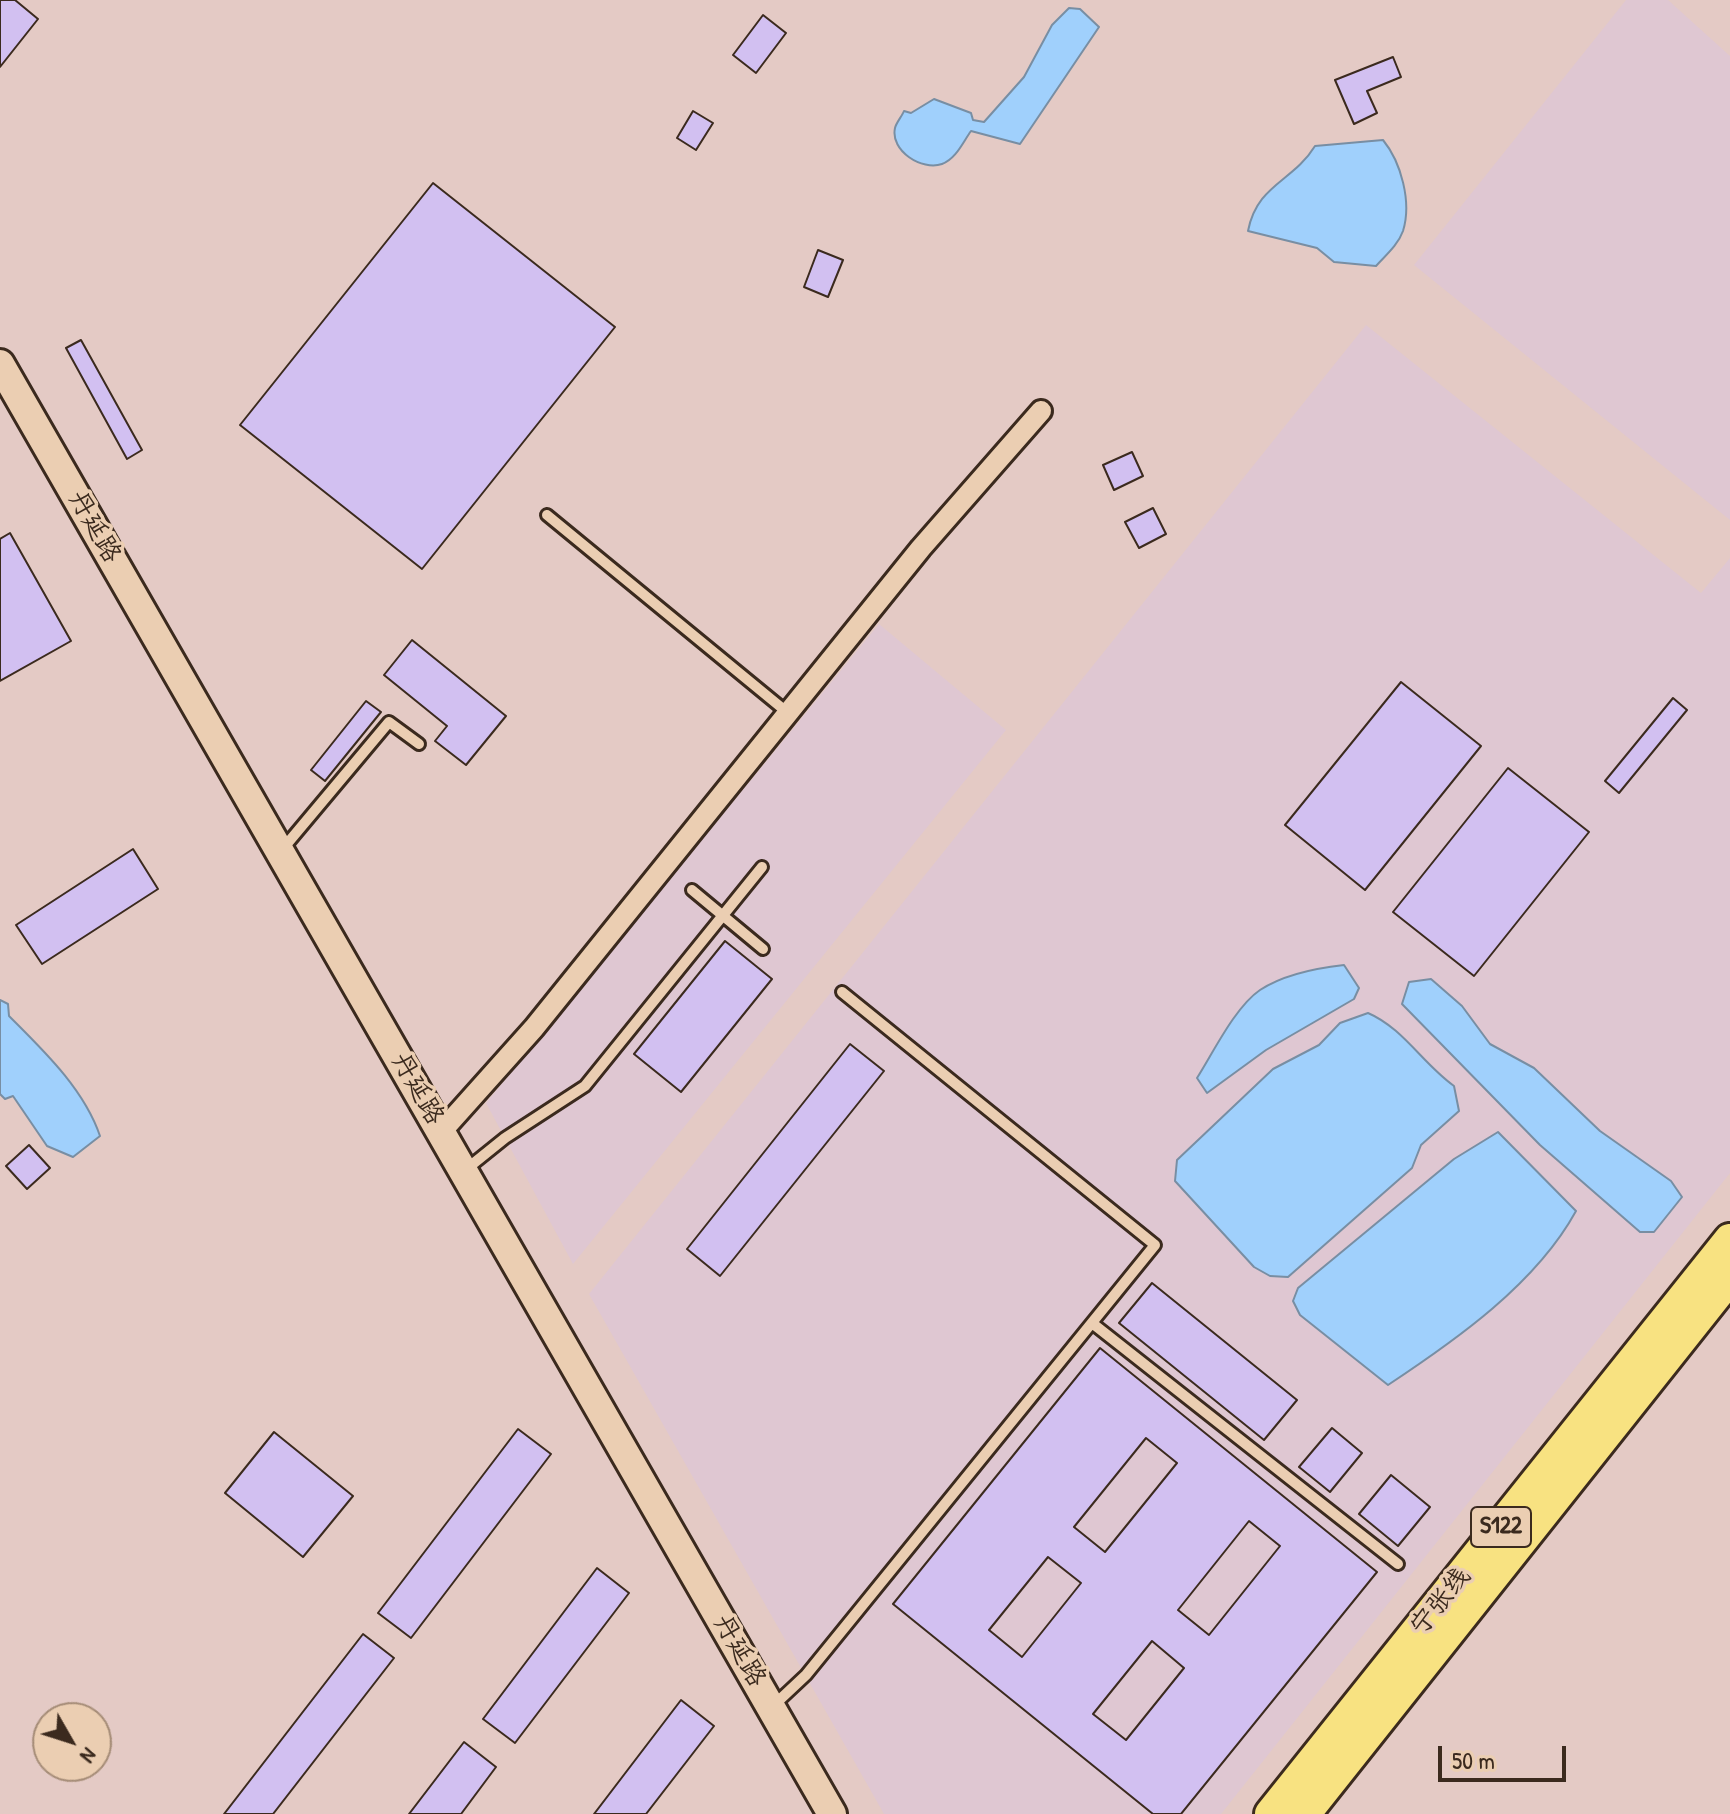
<!DOCTYPE html>
<meta charset="utf-8">
<style>
body{margin:0}
#map{position:relative;width:1730px;height:1814px;overflow:hidden;background:#e4cac5;font-family:"Patrick Hand",sans-serif}
canvas{display:block}
.north{position:absolute;left:32px;top:1702px;width:80px;height:80px;box-sizing:border-box;background:#ebceb2;border:2px solid #a58c77;border-radius:50%;rotate:129deg;font-size:22px;font-weight:700;line-height:32px;text-align:center;color:#3b2a1e}
.north::after{content:'';display:block;margin:auto;width:28px;height:36px;background:#3b2a1e;clip-path:polygon(50% 0,100% 100%,50% 72%,0 100%)}
.scale{position:absolute;left:1438px;top:1746px;width:128px;height:36px;box-sizing:border-box;border:4px solid #3b2a1e;border-top:0;padding-left:10px;font-size:24px;line-height:28px;white-space:nowrap;color:#3b2a1e;-webkit-text-stroke:6px #ebceb2;paint-order:stroke}
</style>
<div id="map">
<canvas width="1730" height="1814"></canvas>
<div class="north">N</div>
<div class="scale">50 m</div>
</div>
<script>
const g = document.querySelector('canvas').getContext('2d');
g.lineJoin = 'round';
function fill(path, color) { g.fillStyle = color; g.fill(path, 'evenodd'); }
function strokePath(path, color, width, dash) { g.strokeStyle = color; g.lineWidth = width; g.lineCap = dash ? 'butt' : 'round'; g.setLineDash(dash || []); g.stroke(path); }
function label(font, color, halo, rows, align = 'center') {
  g.font = font + ' "Patrick Hand","LXGW WenKai TC",sans-serif'; g.lineWidth = 7; g.setLineDash([]); g.textBaseline = 'middle'; g.strokeStyle = halo; g.fillStyle = color; for (const [text, x, y, turn = 0] of rows) {
    g.save(); g.translate(x, y); g.rotate((+turn || 0) * Math.PI / 180); g.textAlign = isNaN(turn) ? turn : align; if (halo) g.strokeText(text, 0, 0); g.fillText(text, 0, 0); g.restore();
  }
}
fill(new Path2D(`
 M 1626,0 L 1668,0 L 1730,56 L 1730,520 L 1414,265 Z
 M 1366,325 L 1701,593 L 1730,558 L 1730,1173 L 1221,1814 L 884,1814 L 589,1294 Z
 M 879,624 L 1006,730 L 573,1264 L 486,1103 Z`), '#dfc7d2');
const water = new Path2D(`
 M 1069,8 L 1080,9 L 1099,27 L 1020,144 L 971,131 C 963,142 956,159 942,164 C 922,171 890,151 895,128 C 896,123 902,116 904,111 L 911,113 L 934,99 L 971,113 L 973,120 L 984,122 L 1024,77 L 1052,25 Z
 M 1383,140 C 1401,162 1412,202 1403,231 C 1398,245 1386,255 1376,266 L 1334,262 L 1317,248 L 1248,231 C 1257,184 1293,182 1315,146 Z
 M 1344,965 L 1359,988 L 1354,999 L 1266,1050 L 1207,1093 L 1197,1078 C 1213,1053 1235,1007 1260,990 C 1283,975 1317,968 1344,965 Z
 M 1431,979 L 1462,1006 L 1490,1044 L 1534,1068 L 1600,1131 L 1671,1181 L 1682,1197 L 1654,1232 L 1640,1232 L 1540,1145 L 1402,1004 L 1409,982 Z
 M 0,1000 L 8,1004 L 9,1016 C 44,1051 84,1089 100,1136 L 73,1157 L 47,1146 L 13,1096 L 5,1099 L 0,1094 Z
 M 1368,1013 C 1403,1028 1423,1064 1454,1086 L 1459,1111 L 1421,1145 L 1412,1168 L 1288,1277 L 1270,1276 L 1254,1267 L 1175,1181 L 1177,1160 L 1273,1069 L 1319,1045 L 1340,1023 Z
 M 1498,1132 L 1576,1211 C 1536,1284 1456,1340 1388,1385 L 1300,1315 L 1293,1301 L 1298,1288 L 1454,1159 Z`);
fill(water, '#a0d0fc');
strokePath(water, '#788ea3', 2);
const building = new Path2D(`
 M 0,0 L 15,0 L 38,19 L 0,67 Z
 M 763,15 L 786,33 L 756,73 L 733,55 Z
 M 1393,57 L 1401,77 L 1367,91 L 1377,113 L 1354,124 L 1335,80 Z
 M 693,111 L 713,123 L 696,150 L 677,138 Z
 M 433,183 L 615,327 L 422,569 L 240,425 Z
 M 818,250 L 843,260 L 828,297 L 804,287 Z
 M 81,340 L 142,450 L 127,459 L 66,348 Z
 M 1132,452 L 1143,476 L 1114,490 L 1103,465 Z
 M 1153,508 L 1166,534 L 1139,548 L 1125,522 Z
 M 10,533 L 71,641 L 0,681 L 0,539 Z
 M 412,640 L 506,716 L 466,765 L 435,741 L 447,726 L 384,675 Z
 M 1401,682 L 1481,746 L 1365,890 L 1285,825 Z
 M 1673,698 L 1687,710 L 1619,793 L 1605,781 Z
 M 366,701 L 381,712 L 325,781 L 311,770 Z
 M 1508,768 L 1589,832 L 1474,976 L 1393,912 Z
 M 133,849 L 158,889 L 42,964 L 16,925 Z
 M 725,941 L 772,979 L 681,1092 L 634,1054 Z
 M 850,1044 L 884,1071 L 720,1276 L 687,1249 Z
 M 29,1145 L 50,1168 L 27,1189 L 6,1166 Z
 M 1152,1283 L 1297,1400 L 1264,1440 L 1119,1323 Z
 M 1100,1348 L 1377,1572 L 1181,1814 L 1153,1814 L 893,1604 ZM 1146,1438 L 1177,1463 L 1105,1552 L 1074,1527 ZM 1249,1521 L 1280,1546 L 1209,1635 L 1178,1610 ZM 1048,1557 L 1081,1583 L 1022,1657 L 989,1630 ZM 1152,1641 L 1184,1668 L 1126,1740 L 1093,1714 Z
 M 1332,1428 L 1362,1453 L 1330,1492 L 1299,1467 Z
 M 518,1429 L 551,1454 L 411,1638 L 378,1613 Z
 M 274,1432 L 353,1496 L 303,1557 L 225,1493 Z
 M 1391,1475 L 1430,1507 L 1398,1546 L 1359,1514 Z
 M 597,1568 L 629,1593 L 515,1743 L 483,1719 Z
 M 363,1634 L 394,1658 L 273,1814 L 224,1814 Z
 M 681,1700 L 714,1726 L 646,1814 L 594,1814 Z
 M 464,1742 L 496,1767 L 461,1814 L 409,1814 Z`);
fill(building, '#d2c0f1');
strokePath(building, '#3b2a1e', 2);
const lane = new Path2D(`
 M 547,515 L 788,713
 M 281,851 L 389,722 L 419,744
 M 692,890 L 763,949
 M 464,1171 L 505,1138 L 585,1086 L 762,867
 M 1092,1323 L 1398,1564
 M 773,1706 L 806,1675 L 1155,1245 L 842,992`);
const street = new Path2D(`
 M 441,1132 L 534,1028 L 921,548 L 1041,411`);
const secondary = new Path2D(`
 M 0,364 L 832,1814`);
const primary = new Path2D(`
 M 1271,1814 L 1730,1240
 M 1304,1814 L 1730,1277`);
strokePath(lane, '#3b2a1e', 16);
strokePath(street, '#3b2a1e', 26);
strokePath(secondary, '#3b2a1e', 34);
strokePath(primary, '#3b2a1e', 38);
strokePath(lane, '#ebceb2', 10);
strokePath(street, '#ebceb2', 20);
strokePath(secondary, '#ebceb2', 28);
strokePath(primary, '#f8e281', 32);
for (const [x, y, w] of [
 [1501,1527,60]
]) { const box = new Path2D(); box.roundRect(x - w / 2, y - 20, w, 40, 6); g.fillStyle = '#ebceb2'; g.fill(box); strokePath(box, '#3b2a1e', 2); }
label('bold 24px', '#3b2a1e', null, [
 ["S122",1501,1527]
]);
label('26px', '#3b2a1e', '#ebceb2', [
 ["丹延路",94,527,60],
 ["丹延路",417,1089,60],
 ["宁张线",1441,1602,-51],
 ["丹延路",739,1651,60]
]);
</script>
